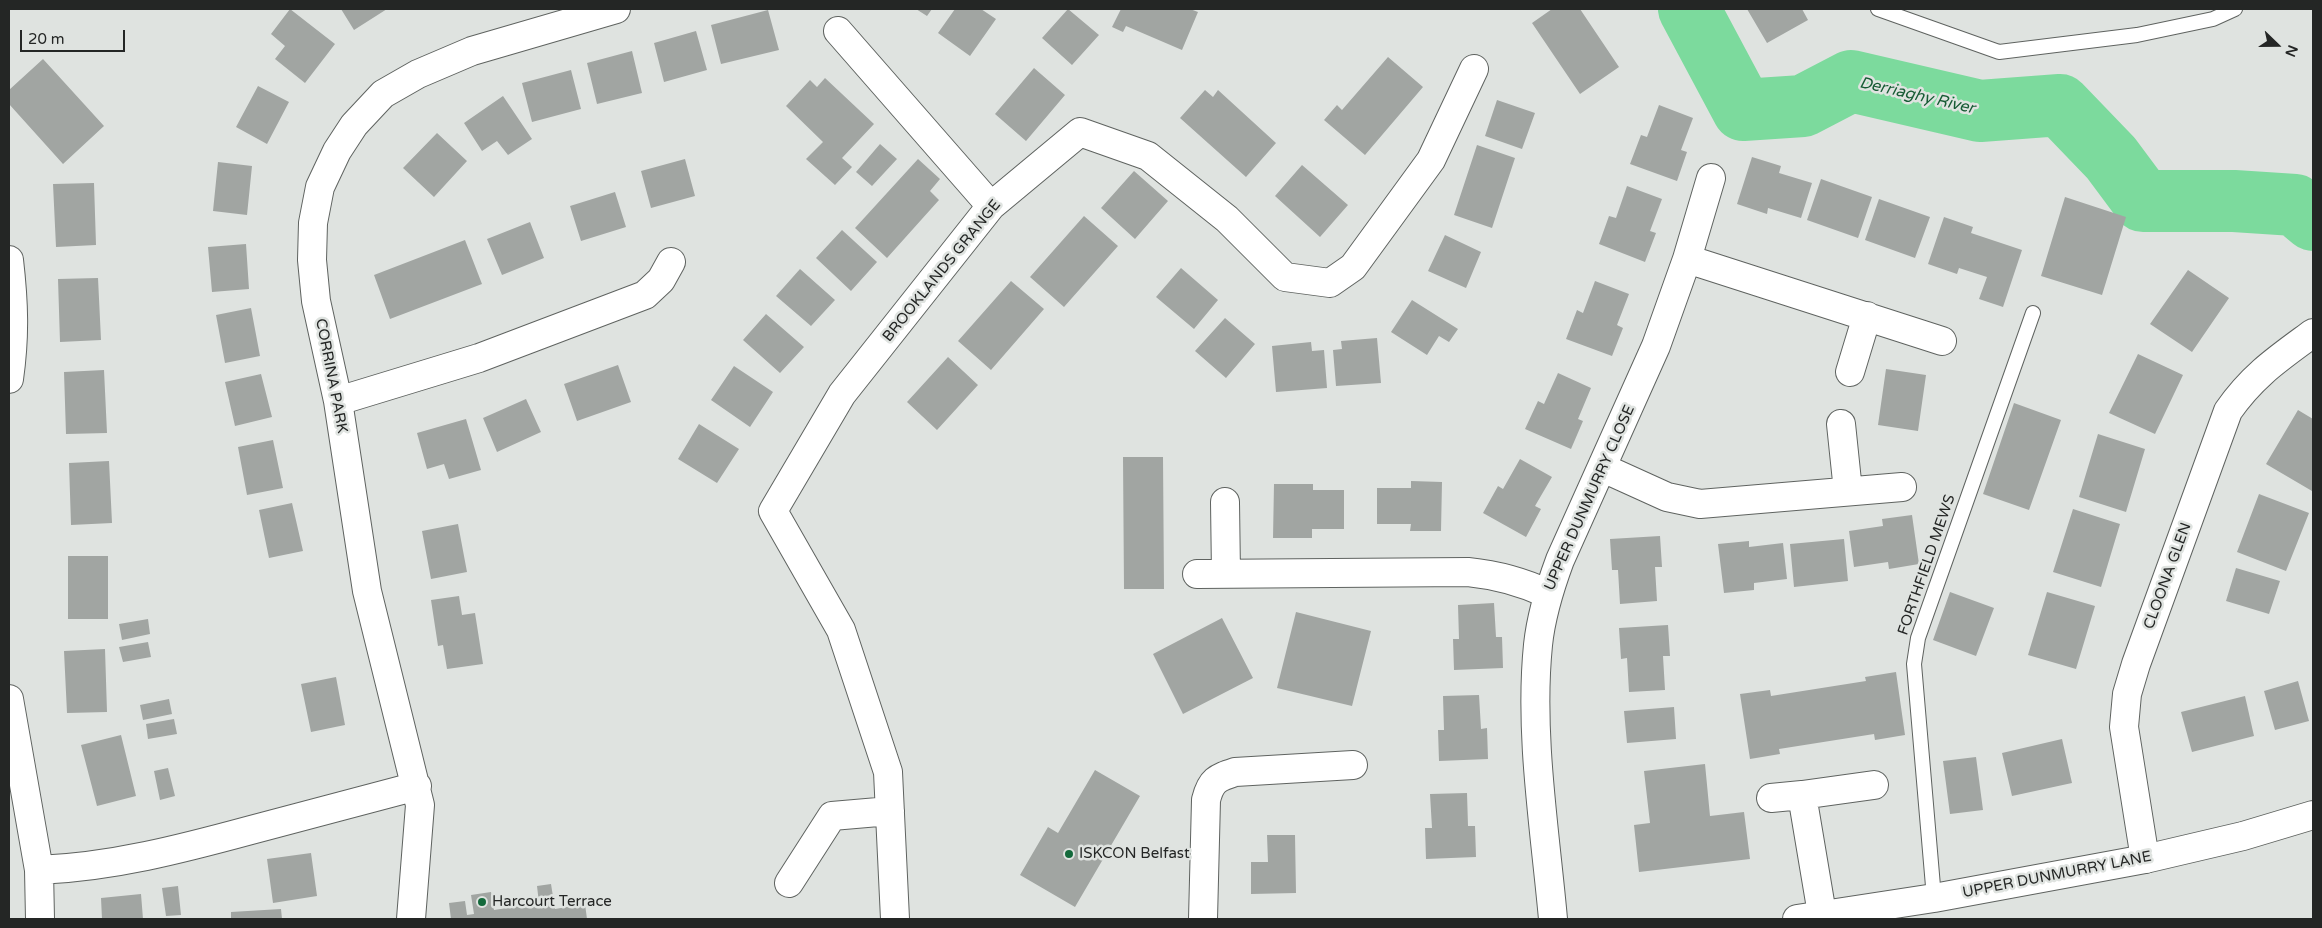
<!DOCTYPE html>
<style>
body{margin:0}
#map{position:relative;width:2322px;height:928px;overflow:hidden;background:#dfe3e0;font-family:"Varela Round",sans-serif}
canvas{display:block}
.frame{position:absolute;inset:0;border:10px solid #242625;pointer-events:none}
.north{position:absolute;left:2252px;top:20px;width:50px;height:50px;-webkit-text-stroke:4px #dfe3e0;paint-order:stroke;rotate:112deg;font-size:14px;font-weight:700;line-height:20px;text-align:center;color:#242625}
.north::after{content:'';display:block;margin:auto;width:18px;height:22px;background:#242625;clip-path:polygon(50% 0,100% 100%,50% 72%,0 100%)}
.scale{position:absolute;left:20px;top:30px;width:105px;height:22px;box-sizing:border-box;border:2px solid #242625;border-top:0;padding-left:6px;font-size:15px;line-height:18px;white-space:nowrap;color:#242625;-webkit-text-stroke:4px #dfe3e0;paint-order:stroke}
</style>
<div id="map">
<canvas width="2322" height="928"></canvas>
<div class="frame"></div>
<div class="north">N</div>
<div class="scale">20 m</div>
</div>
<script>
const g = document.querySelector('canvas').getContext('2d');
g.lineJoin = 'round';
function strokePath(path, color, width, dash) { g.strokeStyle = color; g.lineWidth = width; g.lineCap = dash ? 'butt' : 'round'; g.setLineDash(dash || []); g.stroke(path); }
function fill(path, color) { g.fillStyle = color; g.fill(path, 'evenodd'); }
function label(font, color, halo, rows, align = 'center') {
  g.font = font + ' "Varela Round",sans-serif'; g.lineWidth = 5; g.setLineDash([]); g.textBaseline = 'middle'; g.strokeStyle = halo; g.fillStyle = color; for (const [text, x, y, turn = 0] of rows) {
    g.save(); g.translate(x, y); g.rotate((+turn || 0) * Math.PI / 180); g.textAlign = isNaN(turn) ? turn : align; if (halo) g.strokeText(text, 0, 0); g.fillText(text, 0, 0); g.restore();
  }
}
strokePath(new Path2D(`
 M 1689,9 L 1743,110 L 1803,106 L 1851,81 L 1980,111 L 2060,105 L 2111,158 L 2143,201 L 2234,201 L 2295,205 L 2313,220`), '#7cda9d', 62);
fill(new Path2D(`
 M 290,9 L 335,44 L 305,83 L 275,59 L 285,46 L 271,34 Z
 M 341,9 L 387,9 L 354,30 Z
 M 916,9 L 932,9 L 927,16 Z
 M 955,9 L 981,9 L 996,19 L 970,56 L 938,33 Z
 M 1068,9 L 1099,35 L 1072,65 L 1042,38 Z
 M 1121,9 L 1190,9 L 1198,12 L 1182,50 L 1126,26 L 1123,32 L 1112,27 Z
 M 1552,9 L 1580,9 L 1619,67 L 1580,94 L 1532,23 Z
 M 1747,9 L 1802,9 L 1808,20 L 1767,43 Z
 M 768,10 L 779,50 L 721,64 L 711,25 Z
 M 696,31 L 707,70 L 664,82 L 654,43 Z
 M 632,51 L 642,93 L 597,104 L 587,63 Z
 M 1388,57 L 1423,87 L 1365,155 L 1324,120 L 1337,105 L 1342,110 Z
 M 43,59 L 104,126 L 63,164 L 9,104 L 9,90 Z
 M 1034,68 L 1065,95 L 1026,141 L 995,114 Z
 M 571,70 L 581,109 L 532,122 L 522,83 Z
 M 825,78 L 874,124 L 842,158 L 852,167 L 835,185 L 806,159 L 823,142 L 786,106 L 810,80 L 817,87 Z
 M 258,86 L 289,102 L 267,144 L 236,127 Z
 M 1205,90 L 1213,97 L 1218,90 L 1276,143 L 1246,177 L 1180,118 Z
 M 503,96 L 532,139 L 508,155 L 497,141 L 482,151 L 464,123 Z
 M 1497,100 L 1535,113 L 1522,149 L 1485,136 Z
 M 1659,105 L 1693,118 L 1681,150 L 1687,152 L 1677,181 L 1630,164 L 1641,135 L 1647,137 Z
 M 437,133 L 467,161 L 434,197 L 403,168 Z
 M 880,144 L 897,159 L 872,186 L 856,172 Z
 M 1477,145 L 1515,158 L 1492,228 L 1454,215 Z
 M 1752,157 L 1781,166 L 1779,173 L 1812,183 L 1801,218 L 1768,208 L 1767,214 L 1737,204 Z
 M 685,159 L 695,196 L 651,208 L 641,171 Z
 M 918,159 L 940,179 L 930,191 L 939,200 L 887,258 L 855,228 Z
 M 218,162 L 252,166 L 247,215 L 213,211 Z
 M 1302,165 L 1348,205 L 1320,237 L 1275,196 Z
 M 1134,171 L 1168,201 L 1135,239 L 1101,208 Z
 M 1821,179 L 1872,197 L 1858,238 L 1807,220 Z
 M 94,183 L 96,245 L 56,247 L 53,184 Z
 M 1627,186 L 1662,199 L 1650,231 L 1656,233 L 1645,262 L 1599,244 L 1609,216 L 1616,218 Z
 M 615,192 L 626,227 L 581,241 L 570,206 Z
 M 2065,197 L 2126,217 L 2102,295 L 2041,276 Z
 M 1879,199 L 1930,217 L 1915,258 L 1865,240 Z
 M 1084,216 L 1118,246 L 1064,307 L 1030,277 Z
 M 1944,217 L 1973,227 L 1971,233 L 2022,250 L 2003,307 L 1979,299 L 1987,277 L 1959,268 L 1957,274 L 1928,264 Z
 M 530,222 L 544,258 L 502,275 L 487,239 Z
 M 842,230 L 877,262 L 851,291 L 816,258 Z
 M 1445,235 L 1481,252 L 1466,288 L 1428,271 Z
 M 465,240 L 482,284 L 390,319 L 374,275 Z
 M 246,244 L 249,289 L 212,292 L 208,247 Z
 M 1181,268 L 1218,300 L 1194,329 L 1156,297 Z
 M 800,269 L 835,300 L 811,326 L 776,296 Z
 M 2188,270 L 2229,298 L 2192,352 L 2150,324 Z
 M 98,278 L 101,340 L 60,342 L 58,279 Z
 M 1011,281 L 1044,309 L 991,370 L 958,341 Z
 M 1595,281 L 1629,294 L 1617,325 L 1623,328 L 1612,356 L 1566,339 L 1577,310 L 1583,313 Z
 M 1412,300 L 1458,329 L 1449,342 L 1439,336 L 1427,355 L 1391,332 Z
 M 251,308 L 260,356 L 225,363 L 216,315 Z
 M 766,314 L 804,347 L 780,373 L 743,340 Z
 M 1225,318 L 1255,344 L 1226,378 L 1195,351 Z
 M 1377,338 L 1381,383 L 1336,386 L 1333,350 L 1342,349 L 1341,341 Z
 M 1311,342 L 1312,351 L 1324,350 L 1327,388 L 1276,392 L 1272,346 Z
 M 2138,354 L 2183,375 L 2155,434 L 2109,413 Z
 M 948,357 L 978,385 L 937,430 L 907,402 Z
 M 618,365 L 631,402 L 577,421 L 564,384 Z
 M 734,366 L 773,392 L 750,427 L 711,400 Z
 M 1886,369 L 1926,375 L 1918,431 L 1878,425 Z
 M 104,370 L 107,433 L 66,434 L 64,372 Z
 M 1558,373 L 1591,388 L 1578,419 L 1583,421 L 1571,449 L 1525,429 L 1538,401 L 1544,404 Z
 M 261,374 L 272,417 L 235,426 L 225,382 Z
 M 526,399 L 541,432 L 497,452 L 483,418 Z
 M 2014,403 L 2061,420 L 2029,510 L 1983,494 Z
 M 2298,410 L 2313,419 L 2312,491 L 2266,464 Z
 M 466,419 L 481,470 L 449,479 L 444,464 L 427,469 L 417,433 Z
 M 699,424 L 739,449 L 717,483 L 678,459 Z
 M 2098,434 L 2145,449 L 2126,512 L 2079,497 Z
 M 273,440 L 283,488 L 247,495 L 238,447 Z
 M 1123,457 L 1163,457 L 1164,589 L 1124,589 Z
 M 1520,459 L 1552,477 L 1535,506 L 1541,509 L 1526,537 L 1483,513 L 1498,486 L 1503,489 Z
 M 109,461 L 112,523 L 71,525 L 69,463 Z
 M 1411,481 L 1442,482 L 1441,531 L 1410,531 L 1411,524 L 1377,524 L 1377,488 L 1411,488 Z
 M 1274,484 L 1313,484 L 1313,490 L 1344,490 L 1344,529 L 1312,529 L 1312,538 L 1273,538 Z
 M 2259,494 L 2309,513 L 2286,571 L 2237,552 Z
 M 292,503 L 303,551 L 269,558 L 259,510 Z
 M 2073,509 L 2120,524 L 2101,587 L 2053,572 Z
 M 1912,515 L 1919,564 L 1889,569 L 1888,562 L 1854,567 L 1849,531 L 1883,526 L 1882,519 Z
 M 458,524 L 467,572 L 431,579 L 422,531 Z
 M 1660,536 L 1662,567 L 1655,567 L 1657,601 L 1620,604 L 1618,570 L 1612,570 L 1610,539 Z
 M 1844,539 L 1848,581 L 1794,587 L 1790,544 Z
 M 1749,541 L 1749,547 L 1783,543 L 1787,579 L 1754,583 L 1754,590 L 1724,593 L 1718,544 Z
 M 68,556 L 108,556 L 108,619 L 68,619 Z
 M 2236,568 L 2280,581 L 2269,614 L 2226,601 Z
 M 1950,592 L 1994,608 L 1976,656 L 1933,640 Z
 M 2047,592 L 2095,606 L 2076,669 L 2028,655 Z
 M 459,596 L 462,615 L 475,613 L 483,664 L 447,669 L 443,645 L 438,646 L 431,600 Z
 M 1494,603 L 1496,637 L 1502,637 L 1503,668 L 1454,670 L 1453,639 L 1459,639 L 1458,605 Z
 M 1296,612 L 1371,631 L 1352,706 L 1277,688 Z
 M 1222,618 L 1253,678 L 1183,714 L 1153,654 Z
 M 148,619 L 150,634 L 122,640 L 119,624 Z
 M 1668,625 L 1670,656 L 1663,656 L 1665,690 L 1629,692 L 1627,658 L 1621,659 L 1619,628 Z
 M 148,642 L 151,657 L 123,662 L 119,647 Z
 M 105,649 L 107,712 L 67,713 L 64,651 Z
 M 1896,672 L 1905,735 L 1875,740 L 1874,734 L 1779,749 L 1780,754 L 1750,759 L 1740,694 L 1770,690 L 1771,696 L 1866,681 L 1865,677 Z
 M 336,677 L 345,725 L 311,732 L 301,684 Z
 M 2298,681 L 2309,721 L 2275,730 L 2264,691 Z
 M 1479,695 L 1481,729 L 1487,728 L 1488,759 L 1439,761 L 1438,730 L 1444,730 L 1443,696 Z
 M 2245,696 L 2254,736 L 2192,752 L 2181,712 Z
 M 169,699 L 172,714 L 143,720 L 140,705 Z
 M 1674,707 L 1676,739 L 1627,743 L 1624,711 Z
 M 174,719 L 177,734 L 148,739 L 146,724 Z
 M 121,735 L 136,796 L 97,806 L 81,745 Z
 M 2062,739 L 2072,783 L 2012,796 L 2002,753 Z
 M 1976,757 L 1983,810 L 1950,814 L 1943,761 Z
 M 1705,764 L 1710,816 L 1744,812 L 1750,859 L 1639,872 L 1634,825 L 1650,823 L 1644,771 Z
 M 168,768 L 175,796 L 160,800 L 154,771 Z
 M 1095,770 L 1140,796 L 1075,907 L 1020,875 L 1048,827 L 1058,833 Z
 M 1467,793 L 1468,826 L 1475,826 L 1476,857 L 1426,859 L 1425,828 L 1432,828 L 1430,794 Z
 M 1267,835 L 1295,835 L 1296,893 L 1251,894 L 1251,862 L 1268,862 Z
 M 311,853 L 317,896 L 273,903 L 267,859 Z
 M 551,884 L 555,909 L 585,904 L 587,919 L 451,919 L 449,903 L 465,901 L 467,915 L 474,914 L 471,895 L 491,892 L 494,910 L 539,903 L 537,886 Z
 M 178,886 L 181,915 L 166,916 L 162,888 Z
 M 141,894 L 143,919 L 102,919 L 101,898 Z
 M 281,909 L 282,919 L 231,919 L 231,912 Z`), '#a1a5a2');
const service = new Path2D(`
 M 1878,9 L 1999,52 L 2137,35 L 2213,19 L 2235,9
 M 1934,898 L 1914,664 L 1918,638 L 2033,313`);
const minor = new Path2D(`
 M 838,31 L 991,206
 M 1687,259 L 1942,341
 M 9,260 C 14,303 15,337 9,379
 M 1850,372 L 1867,316
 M 338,401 L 479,358 L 645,295 L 661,280 L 671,262
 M 1841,424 L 1848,491
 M 1603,468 L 1667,497 L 1700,504 L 1902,487
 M 1225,502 L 1226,574
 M 1197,574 L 1468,572 C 1497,575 1521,581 1548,594
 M 9,699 L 39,870 L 40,919
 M 1771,798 L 1802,795
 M 2145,859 L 2124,727 L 2127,694 L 2136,664 L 2228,411 C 2253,375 2279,358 2313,333
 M 39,870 C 112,867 181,849 251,830 C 306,815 362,801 417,786
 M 789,883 L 832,816 L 890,811
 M 1822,914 L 1802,795 L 1874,785
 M 411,919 L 420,805 L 367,591 L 338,401 L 316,301 L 312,260 L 313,223 L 320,187 L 337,151 L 354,125 L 383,94 L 418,74 L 472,51 L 616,9
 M 895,919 L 888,772 L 841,630 L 773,511 L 842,394 L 991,206 L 1080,132 L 1148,156 L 1227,219 L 1285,277 L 1330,283 L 1353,267 L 1431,160 L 1474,69
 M 1203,919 L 1206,800 C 1211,780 1217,778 1235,772 L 1353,765
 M 1553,919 C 1545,830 1529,734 1538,645 C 1541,616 1550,587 1560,560 L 1656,346 L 1687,259 L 1711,178`);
const tertiary = new Path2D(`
 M 1797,919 L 1934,898 L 2145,859 L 2243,836 L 2313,815`);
strokePath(service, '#5f6360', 16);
strokePath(minor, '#5f6360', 30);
strokePath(tertiary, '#5f6360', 30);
strokePath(service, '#fff', 14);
strokePath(minor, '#fff', 28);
strokePath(tertiary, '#fff', 28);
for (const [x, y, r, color] of [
 [1069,854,5,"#13693b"],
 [482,902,5,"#13693b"]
]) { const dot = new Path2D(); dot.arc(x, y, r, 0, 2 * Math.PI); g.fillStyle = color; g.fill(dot); strokePath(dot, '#dfe3e0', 2); }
label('15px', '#242625', '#dfe3e0', [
 ["BROOKLANDS GRANGE",942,271,-51],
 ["CORRINA PARK",331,376,79],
 ["UPPER DUNMURRY CLOSE",1590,498,-66],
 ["FORTHFIELD MEWS",1927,565,-71],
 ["CLOONA GLEN",2168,576,-70],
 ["UPPER DUNMURRY LANE",2057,875,-11]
]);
label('15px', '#242625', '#dfe3e0', [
 ["ISKCON Belfast",1079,854],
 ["Harcourt Terrace",492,902]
], 'left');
label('italic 16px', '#165b34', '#dfe3e0', [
 ["Derriaghy River",1917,96,13]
]);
</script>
